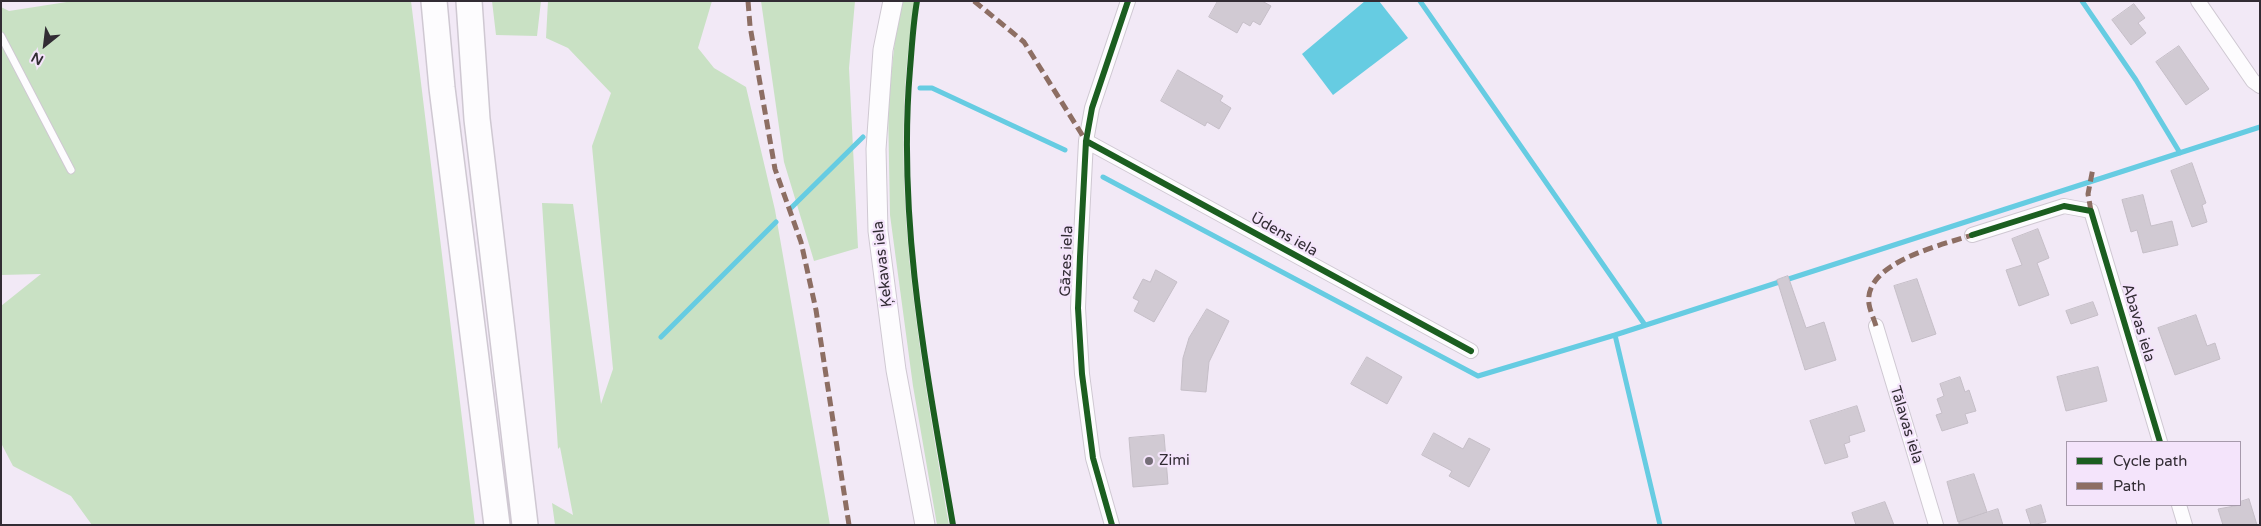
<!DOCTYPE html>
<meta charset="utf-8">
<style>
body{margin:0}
#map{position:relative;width:2261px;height:526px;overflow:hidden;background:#f2e9f6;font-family:"Varela Round",sans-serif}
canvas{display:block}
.frame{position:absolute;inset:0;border:2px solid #322c34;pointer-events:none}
.legend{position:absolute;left:2066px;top:441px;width:175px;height:65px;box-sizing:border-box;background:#f4e4fb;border:1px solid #a69aab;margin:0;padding:6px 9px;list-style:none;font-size:15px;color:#322c34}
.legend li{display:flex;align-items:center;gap:10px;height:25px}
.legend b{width:25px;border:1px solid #a69aab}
.north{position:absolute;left:20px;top:20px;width:50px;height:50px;-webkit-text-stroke:4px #f4e4fb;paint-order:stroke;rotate:209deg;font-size:14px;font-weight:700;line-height:20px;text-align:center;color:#322c34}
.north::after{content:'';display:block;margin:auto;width:18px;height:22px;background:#322c34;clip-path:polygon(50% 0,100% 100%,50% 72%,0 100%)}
</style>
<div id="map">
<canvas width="2261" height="526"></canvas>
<div class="frame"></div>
<ul class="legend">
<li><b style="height:6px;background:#1b5e20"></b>Cycle path</li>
<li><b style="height:6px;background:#8d6e63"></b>Path</li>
</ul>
<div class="north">N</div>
</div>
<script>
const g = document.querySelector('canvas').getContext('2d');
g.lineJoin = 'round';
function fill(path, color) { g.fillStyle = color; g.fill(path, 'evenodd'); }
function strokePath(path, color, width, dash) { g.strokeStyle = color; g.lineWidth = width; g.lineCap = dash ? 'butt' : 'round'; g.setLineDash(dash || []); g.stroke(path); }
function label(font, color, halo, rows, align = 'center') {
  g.font = font + ' "Varela Round",sans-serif'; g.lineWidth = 4.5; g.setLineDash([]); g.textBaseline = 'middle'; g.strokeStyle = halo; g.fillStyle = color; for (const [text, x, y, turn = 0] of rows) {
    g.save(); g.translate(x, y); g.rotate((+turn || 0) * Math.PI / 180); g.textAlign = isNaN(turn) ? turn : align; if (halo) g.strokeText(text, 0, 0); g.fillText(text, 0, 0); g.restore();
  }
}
fill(new Path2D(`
 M 73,1 L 411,1 L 475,525 L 92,525 L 71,496 L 13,466 L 1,443 L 1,306 L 41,274 L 1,275 L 1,7 L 9,11 Z
 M 492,1 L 541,1 L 537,36 L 496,35 Z
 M 548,1 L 712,1 L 698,48 L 714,68 L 746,87 L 775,210 L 830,525 L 555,525 L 552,503 L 573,515 L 560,447 L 558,449 L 542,203 L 573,204 L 601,404 L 613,369 L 592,146 L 611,93 L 568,48 L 546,38 Z
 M 761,1 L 855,1 L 849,68 L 858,248 L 814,261 L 784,162 Z
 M 899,1 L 915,1 C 885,177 920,351 949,525 L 937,525 L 913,386 L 890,215 L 888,106 Z`), '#c9e1c4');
fill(new Path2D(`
 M 1365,1 L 1379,1 L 1408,38 L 1333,95 L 1302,54 Z`), '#66cce2');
strokePath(new Path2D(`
 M 1420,1 L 1645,325
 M 2082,1 L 2136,80 L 2180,153
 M 920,88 L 932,88 L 1065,150
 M 1103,177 L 1478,376 L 1615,335
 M 791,208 L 863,137
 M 661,337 L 776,222
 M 1660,525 L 1615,335 L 2260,127`), '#66cce2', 5);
const building = new Path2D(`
 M 1218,1 L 1262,1 L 1271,6 L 1260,25 L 1253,21 L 1250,26 L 1243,22 L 1237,33 L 1209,17 Z
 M 2134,4 L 2145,18 L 2138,23 L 2146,33 L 2131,45 L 2112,20 Z
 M 2179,46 L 2209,89 L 2186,105 L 2156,62 Z
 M 1178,70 L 1223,96 L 1220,101 L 1231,108 L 1219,129 L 1207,122 L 1205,126 L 1161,101 Z
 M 2192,163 L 2206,203 L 2202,205 L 2207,222 L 2192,227 L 2171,171 Z
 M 2143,195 L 2151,226 L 2172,221 L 2178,245 L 2143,253 L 2137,230 L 2131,232 L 2122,200 Z
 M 2038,229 L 2049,258 L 2037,263 L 2049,295 L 2019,306 L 2006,270 L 2022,265 L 2012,239 Z
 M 1156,270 L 1177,282 L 1154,322 L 1134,311 L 1139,301 L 1133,298 L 1143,279 L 1150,282 Z
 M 1788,276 L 1806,328 L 1824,322 L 1836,360 L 1805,370 L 1777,280 Z
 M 1917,279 L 1936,334 L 1912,342 L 1894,286 Z
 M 2093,302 L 2098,315 L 2071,324 L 2066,311 Z
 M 1207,309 L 1229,321 L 1209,362 L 1206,392 L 1181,390 L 1183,358 L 1189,338 Z
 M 2196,315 L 2207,346 L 2215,343 L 2220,359 L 2175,375 L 2158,328 Z
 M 1367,357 L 1402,377 L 1387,404 L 1351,384 Z
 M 2098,367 L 2107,401 L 2066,411 L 2057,377 Z
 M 1960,377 L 1965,392 L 1969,390 L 1976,411 L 1965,414 L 1968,423 L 1942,431 L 1936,415 L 1942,413 L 1937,399 L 1944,396 L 1940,384 Z
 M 1857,406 L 1865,431 L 1849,436 L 1850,442 L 1844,444 L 1848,457 L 1825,464 L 1810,421 Z
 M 1434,433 L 1463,449 L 1469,438 L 1490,449 L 1469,487 L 1449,476 L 1452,471 L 1422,455 Z
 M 1164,435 L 1168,484 L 1133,487 L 1129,438 Z
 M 1974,474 L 1987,512 L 1958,522 L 1947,482 Z
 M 2249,499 L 2257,525 L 2223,525 L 2218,509 L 2240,505 L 2240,502 Z
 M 1885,502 L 1894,525 L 1856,525 L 1852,513 Z
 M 2041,505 L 2046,522 L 2031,525 L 2026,510 Z
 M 1998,509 L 2003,525 L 1959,525 L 1959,522 Z`);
fill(building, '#d1cad3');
strokePath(building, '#c5bec7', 1);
const lane = new Path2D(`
 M 1,36 L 71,170`);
const street = new Path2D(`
 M 2198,1 L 2253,81 L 2260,86
 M 1086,141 L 1471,351
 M 1972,235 L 2064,206 L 2091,211 L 2160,442
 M 1876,326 L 1936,525
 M 2179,505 L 2185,525
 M 1112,525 L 1093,458 L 1082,374 L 1078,308 L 1080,257 L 1086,141 L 1092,108 L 1128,1`);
const secondary = new Path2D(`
 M 893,1 L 883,50 L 876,149 L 878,231 L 896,370 L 925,525`);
const highway = new Path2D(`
 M 434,1 L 442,88 L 497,525
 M 469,1 L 477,119 L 525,525`);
strokePath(lane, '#cfc8d2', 9);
strokePath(street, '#cfc8d2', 16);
strokePath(secondary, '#cfc8d2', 21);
strokePath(highway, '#cfc8d2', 28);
strokePath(lane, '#fdfcfe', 7);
strokePath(street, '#fdfcfe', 14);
strokePath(secondary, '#fdfcfe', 19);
strokePath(highway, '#fdfcfe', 25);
strokePath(new Path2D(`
 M 748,1 L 750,26 L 775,169 L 801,242 L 816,310 L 849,525
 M 974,1 L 1024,42 L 1086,141
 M 2091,211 L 2088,194 L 2093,168
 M 1876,326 C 1874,319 1870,311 1869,304 C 1863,262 1943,245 1972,235`), '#8d6e63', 5, [10, 5]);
strokePath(new Path2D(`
 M 917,1 C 913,24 912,46 910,69 C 897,223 927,373 953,525
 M 1086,141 L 1471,351
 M 1972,235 L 2064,206 L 2091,211 L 2160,442
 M 1112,525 L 1093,458 L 1082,374 L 1078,308 L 1080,257 L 1086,141 L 1092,108 L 1128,1`), '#1b5e20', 6);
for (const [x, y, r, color] of [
 [1149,461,5,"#756e78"]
]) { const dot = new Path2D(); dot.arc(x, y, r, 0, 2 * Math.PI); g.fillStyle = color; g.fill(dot); strokePath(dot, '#f4e4fb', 2); }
label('15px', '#322c34', '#f4e4fb', [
 ["Ūdens iela",1284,235,29],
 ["Gāzes iela",1067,261,-88],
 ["Ķekavas iela",883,264,-96],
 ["Abavas iela",2138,323,73],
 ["Tālavas iela",1906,425,73]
]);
label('15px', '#322c34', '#f4e4fb', [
 ["Zimi",1159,461]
], 'left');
</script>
